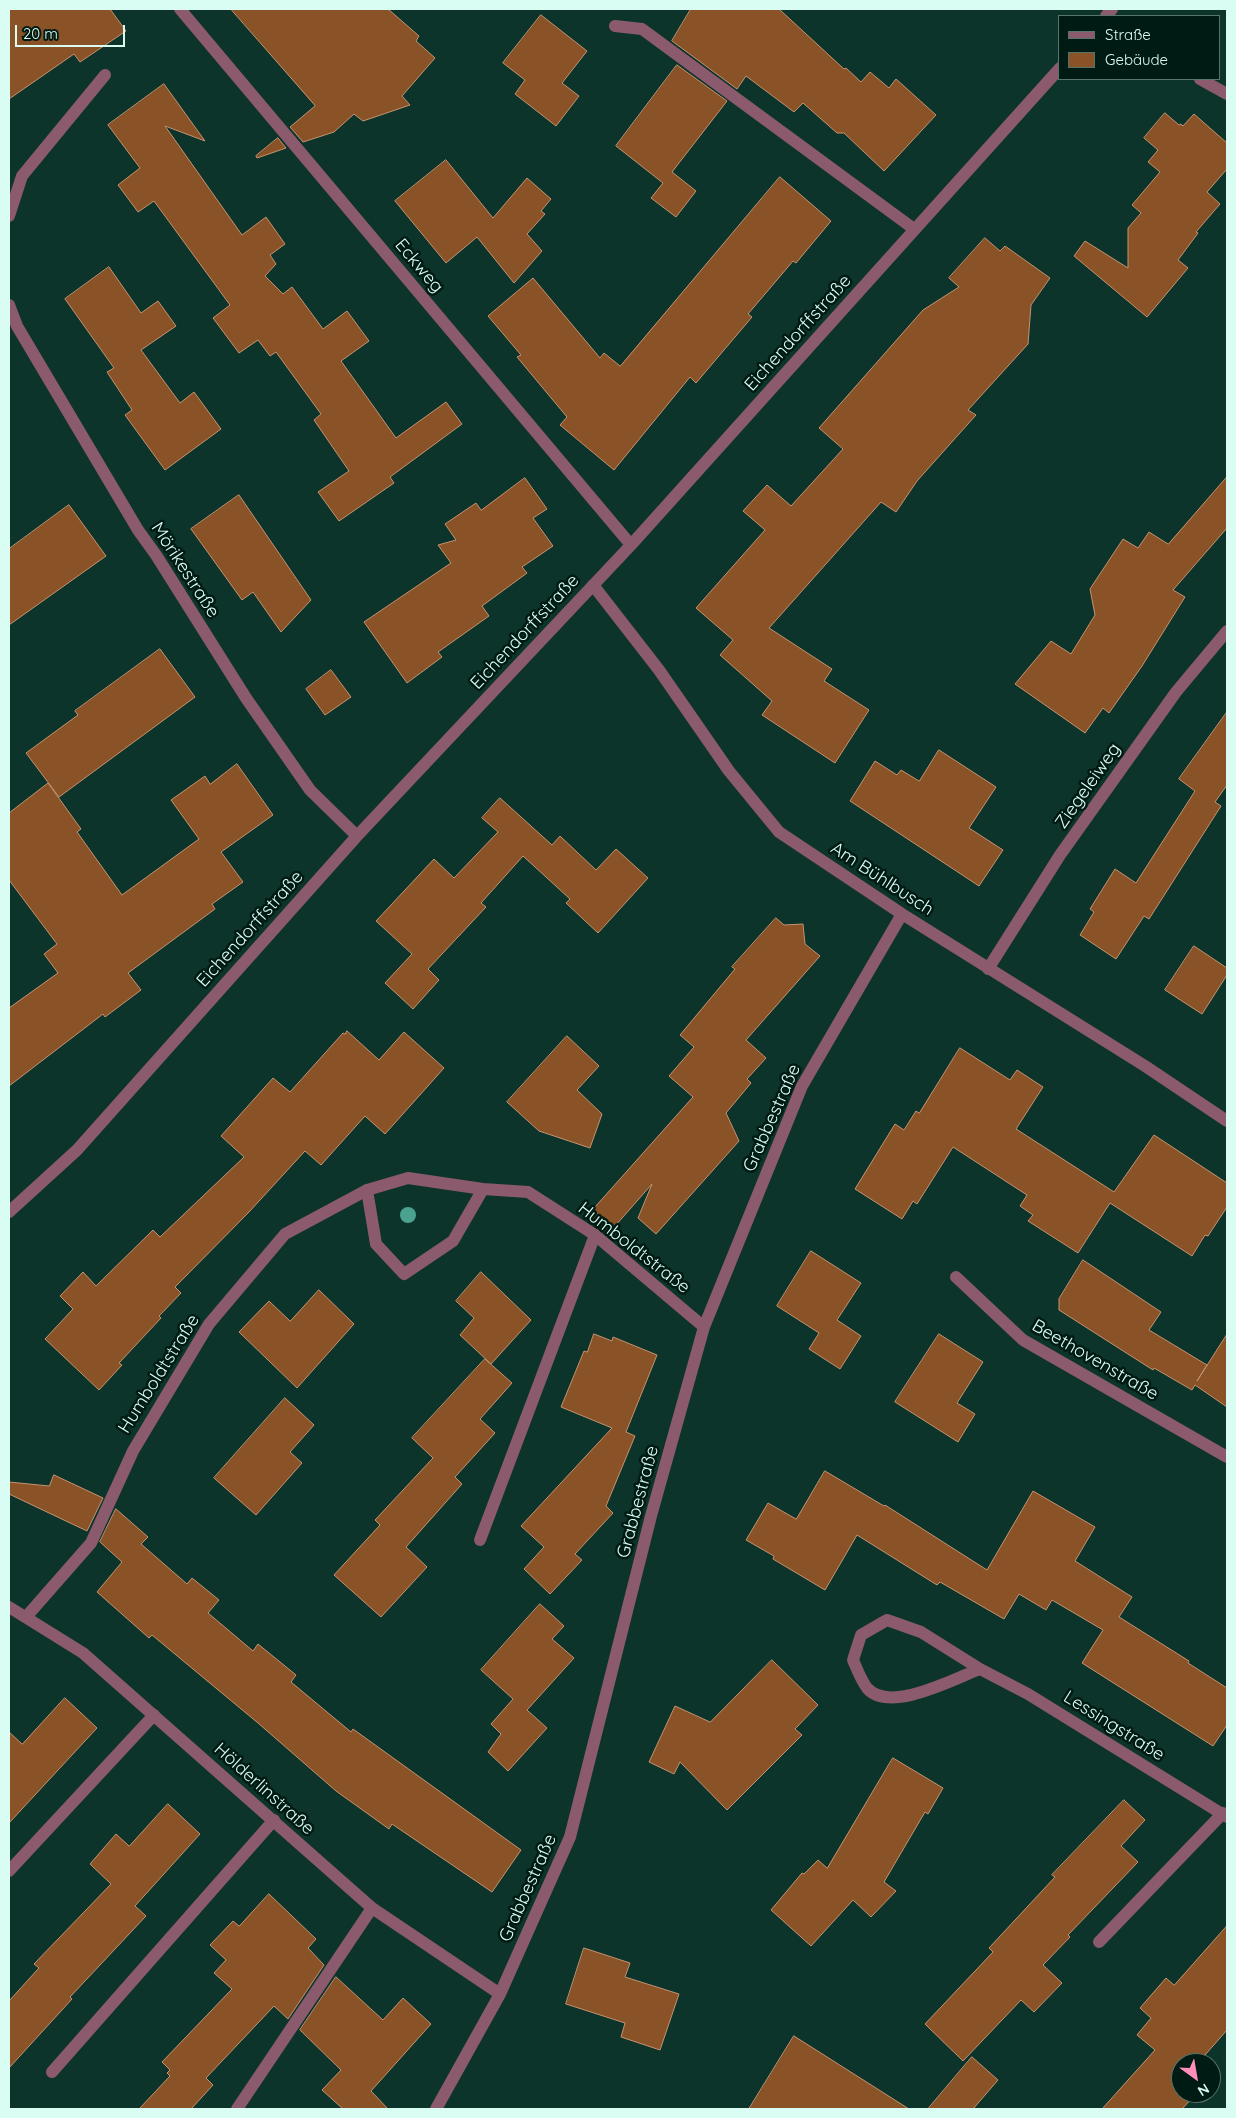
<!DOCTYPE html>
<meta charset="utf-8">
<style>
body{margin:0}
#map{position:relative;width:1236px;height:2118px;overflow:hidden;background:#0c342b;font-family:Quicksand,sans-serif}
canvas{display:block}
.frame{position:absolute;inset:0;border:10px solid #dafdf3;pointer-events:none}
.legend{position:absolute;left:1058px;top:15px;width:162px;height:65px;box-sizing:border-box;background:#001a14;border:1px solid #57756d;margin:0;padding:6px 9px;list-style:none;font-size:15px;color:#dafdf3}
.legend li{display:flex;align-items:center;gap:10px;height:25px}
.legend b{width:25px;border:1px solid #57756d}
.north{position:absolute;left:1171px;top:2053px;width:50px;height:50px;box-sizing:border-box;background:#001a14;border:1px solid #57756d;border-radius:50%;rotate:148deg;font-size:14px;font-weight:700;line-height:20px;text-align:center;color:#dafdf3}
.north::after{content:'';display:block;margin:auto;width:18px;height:22px;background:#ff8eba;clip-path:polygon(50% 0,100% 100%,50% 72%,0 100%)}
.scale{position:absolute;left:15px;top:25px;width:110px;height:22px;box-sizing:border-box;border:2px solid #dafdf3;border-top:0;padding-left:6px;font-size:15px;line-height:18px;white-space:nowrap;color:#dafdf3;-webkit-text-stroke:4px #001a14;paint-order:stroke}
</style>
<div id="map">
<canvas width="1236" height="2118"></canvas>
<div class="frame"></div>
<ul class="legend">
<li><b style="height:6px;background:#8b5a6c"></b>Straße</li>
<li><b style="height:14px;background:#895227"></b>Gebäude</li>
</ul>
<div class="north">N</div>
<div class="scale">20 m</div>
</div>
<script>
const g = document.querySelector('canvas').getContext('2d');
g.lineJoin = 'round';
function fill(path, color) { g.fillStyle = color; g.fill(path, 'evenodd'); }
function strokePath(path, color, width, dash) { g.strokeStyle = color; g.lineWidth = width; g.lineCap = dash ? 'butt' : 'round'; g.setLineDash(dash || []); g.stroke(path); }
function label(font, color, halo, rows, align = 'center') {
  g.font = font + ' Quicksand,sans-serif'; g.lineWidth = 5; g.setLineDash([]); g.textBaseline = 'middle'; g.strokeStyle = halo; g.fillStyle = color; for (const [text, x, y, turn = 0] of rows) {
    g.save(); g.translate(x, y); g.rotate((+turn || 0) * Math.PI / 180); g.textAlign = isNaN(turn) ? turn : align; if (halo) g.strokeText(text, 0, 0); g.fillText(text, 0, 0); g.restore();
  }
}
const building = new Path2D(`
 M 9,9 L 110,9 L 126,31 L 80,62 L 74,54 L 9,99 Z
 M 231,9 L 388,9 L 419,36 L 416,41 L 435,58 L 402,96 L 410,105 L 363,121 L 354,114 L 334,132 L 303,142 L 290,127 L 315,106 Z
 M 691,9 L 779,9 L 844,69 L 846,68 L 861,82 L 870,72 L 889,88 L 896,79 L 936,115 L 884,171 L 844,133 L 837,133 L 803,103 L 794,112 L 746,76 L 737,89 L 672,41 Z
 M 541,15 L 587,51 L 562,83 L 579,96 L 556,126 L 515,94 L 525,80 L 503,63 Z
 M 677,65 L 727,101 L 672,172 L 696,191 L 676,217 L 651,198 L 663,183 L 616,146 Z
 M 164,84 L 205,141 L 165,126 L 242,235 L 266,217 L 285,244 L 270,255 L 276,264 L 265,276 L 283,294 L 292,287 L 323,329 L 347,311 L 369,341 L 341,361 L 396,438 L 446,402 L 462,424 L 390,477 L 394,483 L 339,521 L 318,492 L 349,471 L 314,420 L 321,414 L 276,352 L 270,356 L 258,340 L 239,353 L 213,318 L 230,305 L 154,201 L 138,212 L 118,185 L 140,168 L 108,125 Z
 M 1165,113 L 1179,125 L 1181,124 L 1183,126 L 1194,114 L 1227,143 L 1227,169 L 1207,192 L 1220,204 L 1196,232 L 1198,233 L 1178,260 L 1188,268 L 1147,317 L 1074,256 L 1085,241 L 1128,268 L 1128,228 L 1141,213 L 1132,205 L 1160,172 L 1148,162 L 1158,150 L 1144,138 Z
 M 278,138 L 286,148 L 257,158 L 256,156 Z
 M 446,160 L 493,218 L 527,178 L 551,199 L 541,211 L 545,214 L 527,234 L 542,251 L 514,283 L 477,237 L 446,263 L 395,201 Z
 M 780,177 L 831,221 L 796,263 L 793,261 L 748,314 L 752,317 L 696,383 L 690,377 L 614,470 L 560,425 L 567,417 L 517,357 L 521,355 L 488,316 L 533,278 L 600,358 L 604,353 L 620,366 Z
 M 985,238 L 1000,251 L 1005,246 L 1050,278 L 1031,305 L 1028,344 L 968,410 L 976,415 L 917,481 L 896,512 L 881,502 L 769,628 L 832,669 L 824,681 L 869,710 L 835,763 L 762,715 L 772,701 L 720,655 L 733,640 L 696,608 L 765,530 L 743,511 L 767,485 L 791,506 L 843,449 L 819,428 L 923,310 L 959,287 L 949,278 Z
 M 109,267 L 141,313 L 158,301 L 176,326 L 141,350 L 180,403 L 194,392 L 221,429 L 165,470 L 125,415 L 132,410 L 107,372 L 114,368 L 65,299 Z
 M 1227,477 L 1227,528 L 1173,590 L 1185,597 L 1142,666 L 1109,713 L 1103,708 L 1085,733 L 1015,684 L 1051,641 L 1071,654 L 1095,615 L 1090,589 L 1123,539 L 1138,548 L 1149,532 L 1168,544 Z
 M 525,478 L 547,509 L 533,518 L 553,546 L 522,567 L 527,573 L 482,606 L 489,616 L 438,652 L 442,657 L 407,683 L 364,622 L 451,563 L 438,545 L 456,540 L 445,524 L 476,503 L 481,510 Z
 M 239,495 L 311,600 L 281,632 L 253,592 L 242,600 L 191,529 Z
 M 69,505 L 106,556 L 9,625 L 9,549 Z
 M 160,649 L 195,697 L 59,797 L 26,753 L 78,715 L 75,711 Z
 M 331,670 L 351,697 L 325,715 L 306,689 Z
 M 1227,712 L 1227,785 L 1215,802 L 1221,806 L 1149,919 L 1144,916 L 1116,959 L 1080,935 L 1094,912 L 1090,909 L 1115,869 L 1136,883 L 1195,791 L 1179,779 Z
 M 939,750 L 996,787 L 969,828 L 1003,850 L 979,886 L 850,801 L 875,761 L 897,775 L 901,770 L 919,781 Z
 M 237,764 L 273,815 L 221,852 L 243,882 L 212,904 L 215,909 L 128,973 L 141,990 L 105,1017 L 103,1014 L 9,1086 L 9,1008 L 58,973 L 44,954 L 57,944 L 9,880 L 9,813 L 48,783 L 81,829 L 77,832 L 122,895 L 199,839 L 171,800 L 205,776 L 210,784 Z
 M 500,798 L 552,845 L 560,836 L 596,870 L 616,849 L 648,878 L 598,933 L 566,903 L 570,899 L 523,856 L 481,903 L 486,907 L 428,969 L 439,980 L 413,1009 L 385,983 L 412,954 L 376,921 L 434,859 L 454,878 L 498,832 L 482,818 Z
 M 776,918 L 784,925 L 803,924 L 805,944 L 820,956 L 746,1040 L 766,1058 L 747,1079 L 751,1083 L 726,1113 L 739,1141 L 656,1234 L 638,1218 L 652,1184 L 608,1234 L 587,1216 L 693,1097 L 669,1076 L 694,1047 L 680,1035 L 735,969 L 732,967 Z
 M 1194,946 L 1227,968 L 1227,975 L 1202,1014 L 1165,990 Z
 M 347,1031 L 379,1060 L 404,1032 L 444,1068 L 385,1134 L 365,1116 L 321,1165 L 305,1151 L 249,1212 L 175,1287 L 181,1293 L 159,1316 L 161,1318 L 119,1363 L 122,1365 L 99,1390 L 45,1339 L 73,1309 L 60,1296 L 83,1272 L 96,1286 L 153,1230 L 160,1237 L 244,1157 L 221,1136 L 273,1078 L 290,1092 L 343,1033 L 345,1034 Z
 M 567,1036 L 599,1066 L 577,1090 L 602,1114 L 590,1148 L 539,1131 L 507,1102 Z
 M 960,1048 L 1010,1080 L 1017,1070 L 1043,1087 L 1016,1129 L 1114,1192 L 1154,1135 L 1227,1183 L 1227,1207 L 1208,1236 L 1205,1235 L 1192,1256 L 1110,1203 L 1078,1253 L 1028,1221 L 1033,1215 L 1020,1206 L 1027,1195 L 953,1147 L 917,1204 L 913,1201 L 902,1219 L 855,1189 L 895,1124 L 904,1130 L 916,1111 L 919,1113 Z
 M 811,1251 L 861,1283 L 837,1320 L 861,1336 L 840,1369 L 809,1349 L 819,1333 L 777,1306 Z
 M 1083,1260 L 1161,1312 L 1149,1330 L 1207,1365 L 1197,1381 L 1227,1334 L 1227,1407 L 1195,1385 L 1192,1390 L 1154,1368 L 1153,1370 L 1059,1310 L 1059,1299 Z
 M 481,1272 L 531,1320 L 491,1364 L 460,1335 L 474,1318 L 456,1301 Z
 M 319,1290 L 354,1324 L 297,1388 L 239,1332 L 269,1301 L 290,1321 Z
 M 594,1334 L 612,1341 L 613,1337 L 657,1355 L 626,1432 L 635,1436 L 606,1506 L 613,1513 L 575,1554 L 582,1560 L 550,1594 L 524,1569 L 544,1547 L 521,1526 L 612,1428 L 561,1407 L 584,1351 L 587,1352 Z
 M 939,1334 L 983,1362 L 957,1403 L 975,1414 L 958,1442 L 895,1402 Z
 M 485,1359 L 512,1383 L 480,1419 L 495,1433 L 455,1477 L 462,1484 L 406,1547 L 427,1567 L 381,1617 L 334,1575 L 380,1525 L 375,1520 L 433,1458 L 412,1438 Z
 M 285,1398 L 314,1425 L 290,1452 L 302,1463 L 256,1515 L 214,1478 Z
 M 825,1471 L 884,1506 L 885,1505 L 987,1570 L 1033,1491 L 1095,1527 L 1075,1561 L 1132,1597 L 1119,1617 L 1189,1661 L 1188,1663 L 1227,1688 L 1227,1725 L 1213,1746 L 1082,1663 L 1103,1630 L 1052,1600 L 1046,1610 L 1019,1594 L 1004,1619 L 940,1582 L 937,1585 L 857,1535 L 825,1590 L 773,1559 L 774,1556 L 746,1540 L 768,1503 L 796,1519 Z
 M 54,1475 L 103,1498 L 87,1531 L 9,1494 L 9,1482 L 49,1486 Z
 M 116,1509 L 148,1537 L 141,1544 L 187,1584 L 192,1578 L 219,1600 L 208,1613 L 253,1651 L 258,1644 L 296,1675 L 291,1682 L 351,1732 L 353,1729 L 521,1850 L 492,1892 L 392,1824 L 389,1829 L 336,1791 L 258,1723 L 152,1635 L 149,1638 L 97,1592 L 122,1562 L 100,1542 Z
 M 540,1604 L 564,1626 L 552,1639 L 574,1658 L 527,1710 L 547,1728 L 508,1771 L 488,1752 L 501,1734 L 491,1724 L 513,1699 L 481,1670 Z
 M 772,1660 L 818,1705 L 795,1729 L 802,1735 L 727,1810 L 680,1762 L 674,1774 L 649,1762 L 675,1706 L 710,1722 Z
 M 65,1698 L 97,1728 L 9,1823 L 9,1732 L 22,1744 Z
 M 893,1758 L 943,1788 L 928,1814 L 925,1812 L 884,1882 L 896,1891 L 871,1917 L 853,1900 L 811,1946 L 771,1910 L 802,1873 L 804,1874 L 818,1860 L 827,1868 Z
 M 1124,1800 L 1145,1820 L 1121,1846 L 1138,1862 L 1068,1935 L 1070,1937 L 1043,1965 L 1062,1983 L 1034,2012 L 1021,2000 L 963,2061 L 925,2024 L 993,1952 L 989,1948 L 1055,1877 L 1052,1875 Z
 M 168,1804 L 200,1834 L 135,1906 L 146,1916 L 70,1997 L 72,1999 L 9,2068 L 9,2001 L 39,1968 L 34,1964 L 111,1884 L 90,1864 L 116,1834 L 129,1846 Z
 M 269,1894 L 316,1939 L 308,1948 L 324,1965 L 288,2019 L 274,2006 L 206,2078 L 213,2085 L 191,2109 L 139,2109 L 170,2076 L 167,2073 L 170,2070 L 162,2062 L 232,1989 L 214,1973 L 226,1960 L 210,1945 L 233,1921 L 239,1926 Z
 M 1227,1926 L 1227,2030 L 1198,2063 L 1181,2063 L 1181,2093 L 1197,2093 L 1182,2109 L 1102,2109 L 1155,2050 L 1137,2035 L 1151,2018 L 1140,2008 L 1166,1978 L 1174,1985 Z
 M 584,1948 L 630,1963 L 625,1977 L 679,1994 L 660,2050 L 621,2037 L 625,2023 L 566,2004 Z
 M 336,1977 L 383,2020 L 403,1998 L 431,2024 L 371,2091 L 388,2109 L 343,2109 L 322,2090 L 341,2070 L 300,2030 Z
 M 794,2036 L 909,2109 L 749,2109 Z
 M 972,2057 L 998,2080 L 973,2109 L 928,2109 Z`);
fill(building, '#895227');
strokePath(building, '#c59371', 1);
strokePath(new Path2D(`
 M 615,26 L 642,29 L 914,229
 M 9,216 L 22,176 L 105,75
 M 480,1540 L 595,1235
 M 26,1617 L 91,1543 L 133,1451 L 209,1324 L 285,1234 L 367,1190
 M 9,1871 L 154,1715
 M 1099,1942 L 1223,1813
 M 52,2072 L 274,1820
 M 237,2109 L 372,1908`), '#8b5a6c', 12);
strokePath(new Path2D(`
 M 180,9 L 631,545
 M 1106,16 L 1112,9
 M 1200,79 L 1227,94
 M 9,305 L 17,326 L 138,530 L 156,555 L 246,698 L 310,790 L 357,836
 M 593,585 L 659,670 L 729,771 L 779,832 L 902,914 L 1145,1066 L 1227,1121
 M 988,969 L 1060,855 L 1176,692 L 1227,631
 M 483,1189 L 453,1241 L 404,1274 L 376,1244 L 367,1190 L 408,1178 L 483,1189 L 528,1192 L 595,1235 L 704,1327
 M 9,1212 L 77,1150 L 357,836 L 631,545 L 1060,68
 M 956,1277 L 1023,1340 L 1227,1457
 M 9,1607 L 83,1653 L 372,1908 L 500,1994
 M 980,1669 C 954,1679 889,1714 867,1688 C 861,1680 857,1669 853,1660 L 861,1635 L 887,1620 L 921,1632 L 980,1669 L 1028,1694 L 1227,1817
 M 436,2109 L 500,1994 L 570,1837 L 651,1516 L 704,1327 L 802,1086 L 902,914`), '#8b5a6c', 12);
g.fillStyle = '#4ba38f';
for (const [x, y] of [
 [408,1215]
]) { g.beginPath(); g.arc(x, y, 8, 0, 2 * Math.PI); g.fill(); }
label('18px', '#dafdf3', '#001a14', [
 ["Eckweg",419,266,50],
 ["Eichendorffstraße",798,333,-48],
 ["Mörikestraße",185,570,57],
 ["Eichendorffstraße",525,632,-47],
 ["Ziegeleiweg",1088,786,-55],
 ["Am Bühlbusch",882,879,33],
 ["Eichendorffstraße",250,929,-48],
 ["Grabbestraße",772,1118,-66],
 ["Humboldtstraße",634,1248,38],
 ["Beethovenstraße",1095,1360,30],
 ["Humboldtstraße",159,1374,-58],
 ["Grabbestraße",638,1502,-75],
 ["Lessingstraße",1114,1726,32],
 ["Hölderlinstraße",264,1789,42],
 ["Grabbestraße",528,1888,-66]
]);
</script>
